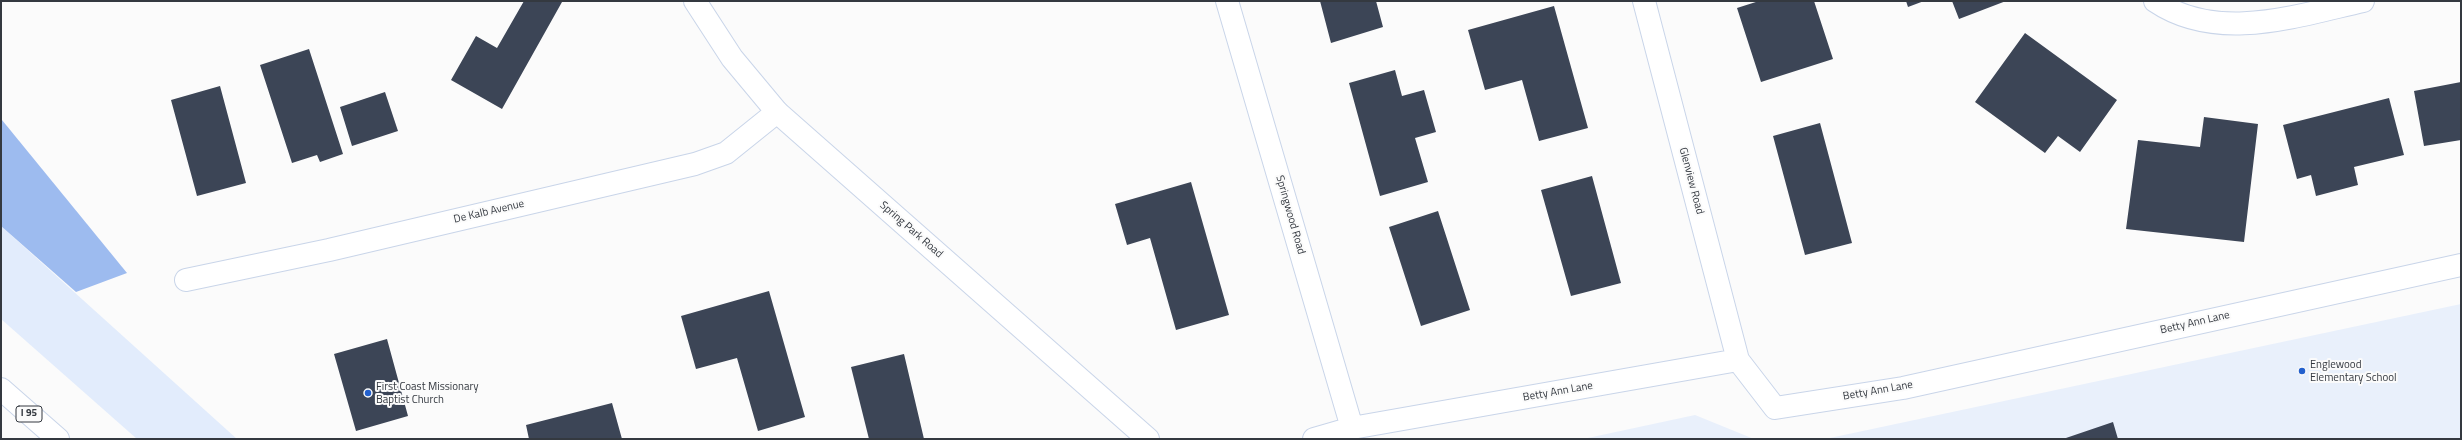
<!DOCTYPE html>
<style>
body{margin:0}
#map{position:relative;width:2462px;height:440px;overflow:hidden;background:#fbfbfb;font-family:"Titillium Web",sans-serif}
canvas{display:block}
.frame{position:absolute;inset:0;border:2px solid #343940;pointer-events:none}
</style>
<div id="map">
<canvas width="2462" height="440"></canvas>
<div class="frame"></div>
</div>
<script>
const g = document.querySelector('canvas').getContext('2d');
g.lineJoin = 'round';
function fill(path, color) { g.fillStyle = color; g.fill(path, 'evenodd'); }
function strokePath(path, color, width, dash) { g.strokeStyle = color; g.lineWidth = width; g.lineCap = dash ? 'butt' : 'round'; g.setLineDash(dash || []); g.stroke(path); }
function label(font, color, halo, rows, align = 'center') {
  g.font = font + ' "Titillium Web",sans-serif'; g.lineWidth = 4; g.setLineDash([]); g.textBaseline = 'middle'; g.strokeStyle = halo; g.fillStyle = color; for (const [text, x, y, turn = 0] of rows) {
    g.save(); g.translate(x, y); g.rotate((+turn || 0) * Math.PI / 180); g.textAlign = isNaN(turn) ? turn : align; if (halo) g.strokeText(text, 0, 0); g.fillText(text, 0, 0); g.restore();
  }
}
fill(new Path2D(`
 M 2461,304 L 2461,439 L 1825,439 Z
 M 1695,415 L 1754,439 L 1583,439 Z`), '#e9f0fb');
fill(new Path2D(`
 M 1,226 L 237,439 L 137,439 L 1,319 Z`), '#e2ecfc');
fill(new Path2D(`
 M 1,120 L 2,120 L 127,273 L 76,292 L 1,226 Z`), '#9dbbef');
fill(new Path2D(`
 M 524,1 L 562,2 L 502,109 L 451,80 L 476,36 L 497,48 Z
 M 1320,1 L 1376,1 L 1383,27 L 1331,43 Z
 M 1759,1 L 1814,1 L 1833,59 L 1761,82 L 1737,8 Z
 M 1906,1 L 1924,1 L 1908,7 Z
 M 1952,1 L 2006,1 L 1959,19 Z
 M 1554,6 L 1588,128 L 1539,141 L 1522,80 L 1485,90 L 1468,30 Z
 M 2025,33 L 2117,100 L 2080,152 L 2058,136 L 2045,153 L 1975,102 Z
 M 309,49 L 343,154 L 320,162 L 317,155 L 292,163 L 260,65 Z
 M 1395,70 L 1402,96 L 1424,90 L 1436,132 L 1415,138 L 1428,182 L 1380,196 L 1349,83 Z
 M 2461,82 L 2461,140 L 2424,146 L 2414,91 Z
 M 220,86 L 246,183 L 197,196 L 171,100 Z
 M 385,92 L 398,131 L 352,146 L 340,107 Z
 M 2389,98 L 2404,155 L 2354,167 L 2358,185 L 2316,196 L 2311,175 L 2297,179 L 2283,125 Z
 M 2204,117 L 2258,124 L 2244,242 L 2126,229 L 2138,140 L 2200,147 Z
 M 1820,123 L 1852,243 L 1805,255 L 1773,136 Z
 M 1592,176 L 1621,283 L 1571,296 L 1541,190 Z
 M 1191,182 L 1229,315 L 1176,330 L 1150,238 L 1127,245 L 1115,204 Z
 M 1438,211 L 1470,310 L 1421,326 L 1389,227 Z
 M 769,291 L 805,417 L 758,431 L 737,358 L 696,369 L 681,316 Z
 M 387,339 L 408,416 L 356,431 L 334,354 Z
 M 904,354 L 924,439 L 869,439 L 851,367 Z
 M 612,403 L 622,439 L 529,439 L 526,425 Z
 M 2113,422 L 2118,439 L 2063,439 Z`), '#3c4556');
const street = new Path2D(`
 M 1227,1 L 1352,428
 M 1644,1 L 1738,360 L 1775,408 L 1903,388 L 2461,265
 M 2155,1 C 2217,43 2296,16 2363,1
 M 186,280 L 329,250 L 695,164 L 726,153 L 777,112
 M 1314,439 L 1352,428 L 1738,360`);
const secondary = new Path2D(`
 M 695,1 L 732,58 L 777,112 L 1148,439`);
const highway = new Path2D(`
 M 1,389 L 58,439`);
strokePath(street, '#c9d5e9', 24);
strokePath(secondary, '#c9d5e9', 24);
strokePath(highway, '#c9d5e9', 24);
strokePath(street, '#fff', 22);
strokePath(secondary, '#fff', 22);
strokePath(highway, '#fff', 22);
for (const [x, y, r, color] of [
 [2302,371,4,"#2360cd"],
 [368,393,4,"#2360cd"]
]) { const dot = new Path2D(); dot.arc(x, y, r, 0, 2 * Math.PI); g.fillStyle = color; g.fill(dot); strokePath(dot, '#fbfbfb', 1.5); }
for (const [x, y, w] of [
 [29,414,26]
]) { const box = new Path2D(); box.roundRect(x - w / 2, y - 8, w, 16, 3); g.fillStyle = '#fbfbfb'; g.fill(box); strokePath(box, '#343940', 1); }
label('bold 10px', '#343940', null, [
 ["I 95",29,414]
]);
label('11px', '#343940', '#fbfbfb', [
 ["Glenview Road",1691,181,75],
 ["De Kalb Avenue",489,212,-13],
 ["Springwood Road",1290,215,74],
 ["Spring Park Road",911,230,41],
 ["Betty Ann Lane",2195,323,-13],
 ["Betty Ann Lane",1878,391,-10],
 ["Betty Ann Lane",1558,392,-10]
]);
label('11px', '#343940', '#fbfbfb', [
 ["Englewood",2310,365],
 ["Elementary School",2310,378],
 ["First Coast Missionary",376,387],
 ["Baptist Church",376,400]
], 'left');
</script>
